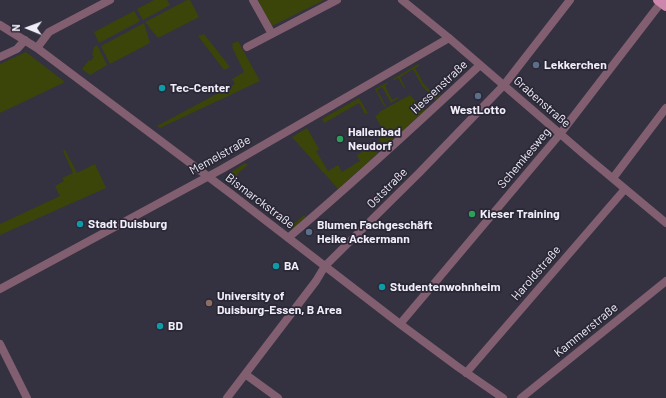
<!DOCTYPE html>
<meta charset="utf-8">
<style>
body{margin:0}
#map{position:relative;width:666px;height:398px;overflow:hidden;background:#343140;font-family:Barlow,sans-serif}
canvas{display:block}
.north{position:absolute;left:8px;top:8px;width:40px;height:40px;-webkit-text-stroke:3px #2a2736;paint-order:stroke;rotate:271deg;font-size:11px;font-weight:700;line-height:16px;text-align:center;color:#f0edf8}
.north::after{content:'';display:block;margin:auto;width:14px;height:18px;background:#f0edf8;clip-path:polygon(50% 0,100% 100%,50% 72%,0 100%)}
</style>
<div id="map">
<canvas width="666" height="398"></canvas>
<div class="north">N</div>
</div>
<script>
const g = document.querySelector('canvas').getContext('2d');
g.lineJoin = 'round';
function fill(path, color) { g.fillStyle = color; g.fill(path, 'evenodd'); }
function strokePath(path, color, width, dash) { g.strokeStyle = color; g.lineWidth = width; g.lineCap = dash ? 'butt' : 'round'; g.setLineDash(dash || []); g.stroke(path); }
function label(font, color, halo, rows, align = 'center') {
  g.font = font + ' Barlow,sans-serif'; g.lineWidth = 3.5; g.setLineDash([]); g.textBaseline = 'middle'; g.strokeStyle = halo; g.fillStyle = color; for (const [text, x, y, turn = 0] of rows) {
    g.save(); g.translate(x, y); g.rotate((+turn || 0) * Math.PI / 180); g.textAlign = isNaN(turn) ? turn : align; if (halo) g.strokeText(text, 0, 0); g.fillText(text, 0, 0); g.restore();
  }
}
fill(new Path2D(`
 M 154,0 L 167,0 L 170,5 L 143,20 L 137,9 Z
 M 187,0 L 190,0 L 199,17 L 158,38 L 145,22 Z
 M 258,0 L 324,0 L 272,26 Z
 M 134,11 L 140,21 L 99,43 L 94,32 Z
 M 144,23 L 150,43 L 110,64 L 101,46 Z
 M 204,34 L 230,67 L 224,70 L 198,36 Z
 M 238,41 L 260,81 L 160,128 L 157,126 L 235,84 L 232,79 L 244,72 L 232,47 L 233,46 L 232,44 Z
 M 97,45 L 107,65 L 90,75 L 82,69 L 89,60 L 91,61 L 94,56 L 92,55 L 94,47 Z
 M 26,52 L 65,82 L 0,113 L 0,64 Z
 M 418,64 L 419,66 L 415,68 L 423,83 L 436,97 L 440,94 L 441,95 L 436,100 L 422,86 L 413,69 L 400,77 L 405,87 L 404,88 L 398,78 L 394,80 L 393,79 Z
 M 388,82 L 388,83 L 385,86 L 392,100 L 398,97 L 399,98 L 391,103 L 382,87 L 377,90 L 386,106 L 384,106 L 375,89 Z
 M 410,95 L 423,110 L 428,108 L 385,146 L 380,141 L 377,135 L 382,132 L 380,129 L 382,128 L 375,116 L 379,114 L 379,112 Z
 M 359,98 L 368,113 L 365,114 L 359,103 L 324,123 L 322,119 Z
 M 307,128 L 319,149 L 316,151 L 328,171 L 338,165 L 342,172 L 360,161 L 357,155 L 371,146 L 378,153 L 338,189 L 292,137 Z
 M 65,150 L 77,173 L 95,164 L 106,188 L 0,235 L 0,224 L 60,196 L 55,186 L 64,181 L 62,178 L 73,173 L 63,151 Z
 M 245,163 L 248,165 L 238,173 L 237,180 L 243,185 L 240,189 L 230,181 L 231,172 Z
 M 272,206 L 295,223 L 304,215 L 306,217 L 293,229 L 269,211 Z`), '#3b4509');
strokePath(new Path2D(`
 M 253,0 L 272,34
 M 402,0 L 449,38 L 587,157 L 666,223
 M 0,25 L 37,48 L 230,193 L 400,324 L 458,367 L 503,398
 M 247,47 L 337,0
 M 37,48 L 49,32 L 110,0
 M 0,57 L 17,49 L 25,40
 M 613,178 L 666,108
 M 288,238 C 354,182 417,124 480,65
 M 0,289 L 222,169 L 449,38
 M 400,324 L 560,134 L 663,0
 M 0,344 L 27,398
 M 466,373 L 625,189
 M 245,374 L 278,398
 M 227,398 L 316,281 L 325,266 L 419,173 L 504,85 L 570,0
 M 521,398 L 666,281`), '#815e70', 8);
strokePath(new Path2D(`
 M 658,0 L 666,6`), '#cd87ac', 10);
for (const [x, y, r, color] of [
 [536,65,4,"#5c6f8a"],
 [162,88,4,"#0f9aa8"],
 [478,96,4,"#5c6f8a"],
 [340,139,4,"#2e9e5b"],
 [472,214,4,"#2e9e5b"],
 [80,224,4,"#0f9aa8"],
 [309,232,4,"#5c6f8a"],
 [276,266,4,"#0f9aa8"],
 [382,287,4,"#0f9aa8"],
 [209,303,4,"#8d6e63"],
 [160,326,4,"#0f9aa8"]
]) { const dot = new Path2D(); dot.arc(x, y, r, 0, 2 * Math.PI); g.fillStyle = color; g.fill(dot); strokePath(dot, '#2a2736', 1.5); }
label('bold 12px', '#f0edf8', '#2a2736', [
 ["Lekkerchen",544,65],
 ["Tec-Center",170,88],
 ["WestLotto",478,110,"center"],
 ["Hallenbad",348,132],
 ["Neudorf",348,146],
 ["Kieser Training",480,214],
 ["Stadt Duisburg",88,224],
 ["Blumen Fachgeschäft",317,225],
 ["Heike Ackermann",317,239],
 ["BA",284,266],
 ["Studentenwohnheim",390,287],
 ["University of",217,296],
 ["Duisburg-Essen, B Area",217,310],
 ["BD",168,326]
], 'left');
label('12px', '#f0edf8', '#2a2736', [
 ["Hessenstraße",439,87,-43],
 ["Grabenstraße",542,102,41],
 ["Memelstraße",220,155,-29],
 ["Schemkesweg",524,158,-50],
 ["Oststraße",387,188,-45],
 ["Bismarckstraße",260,201,37],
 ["Haroldstraße",536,273,-49],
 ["Kammerstraße",586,330,-39]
]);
</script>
